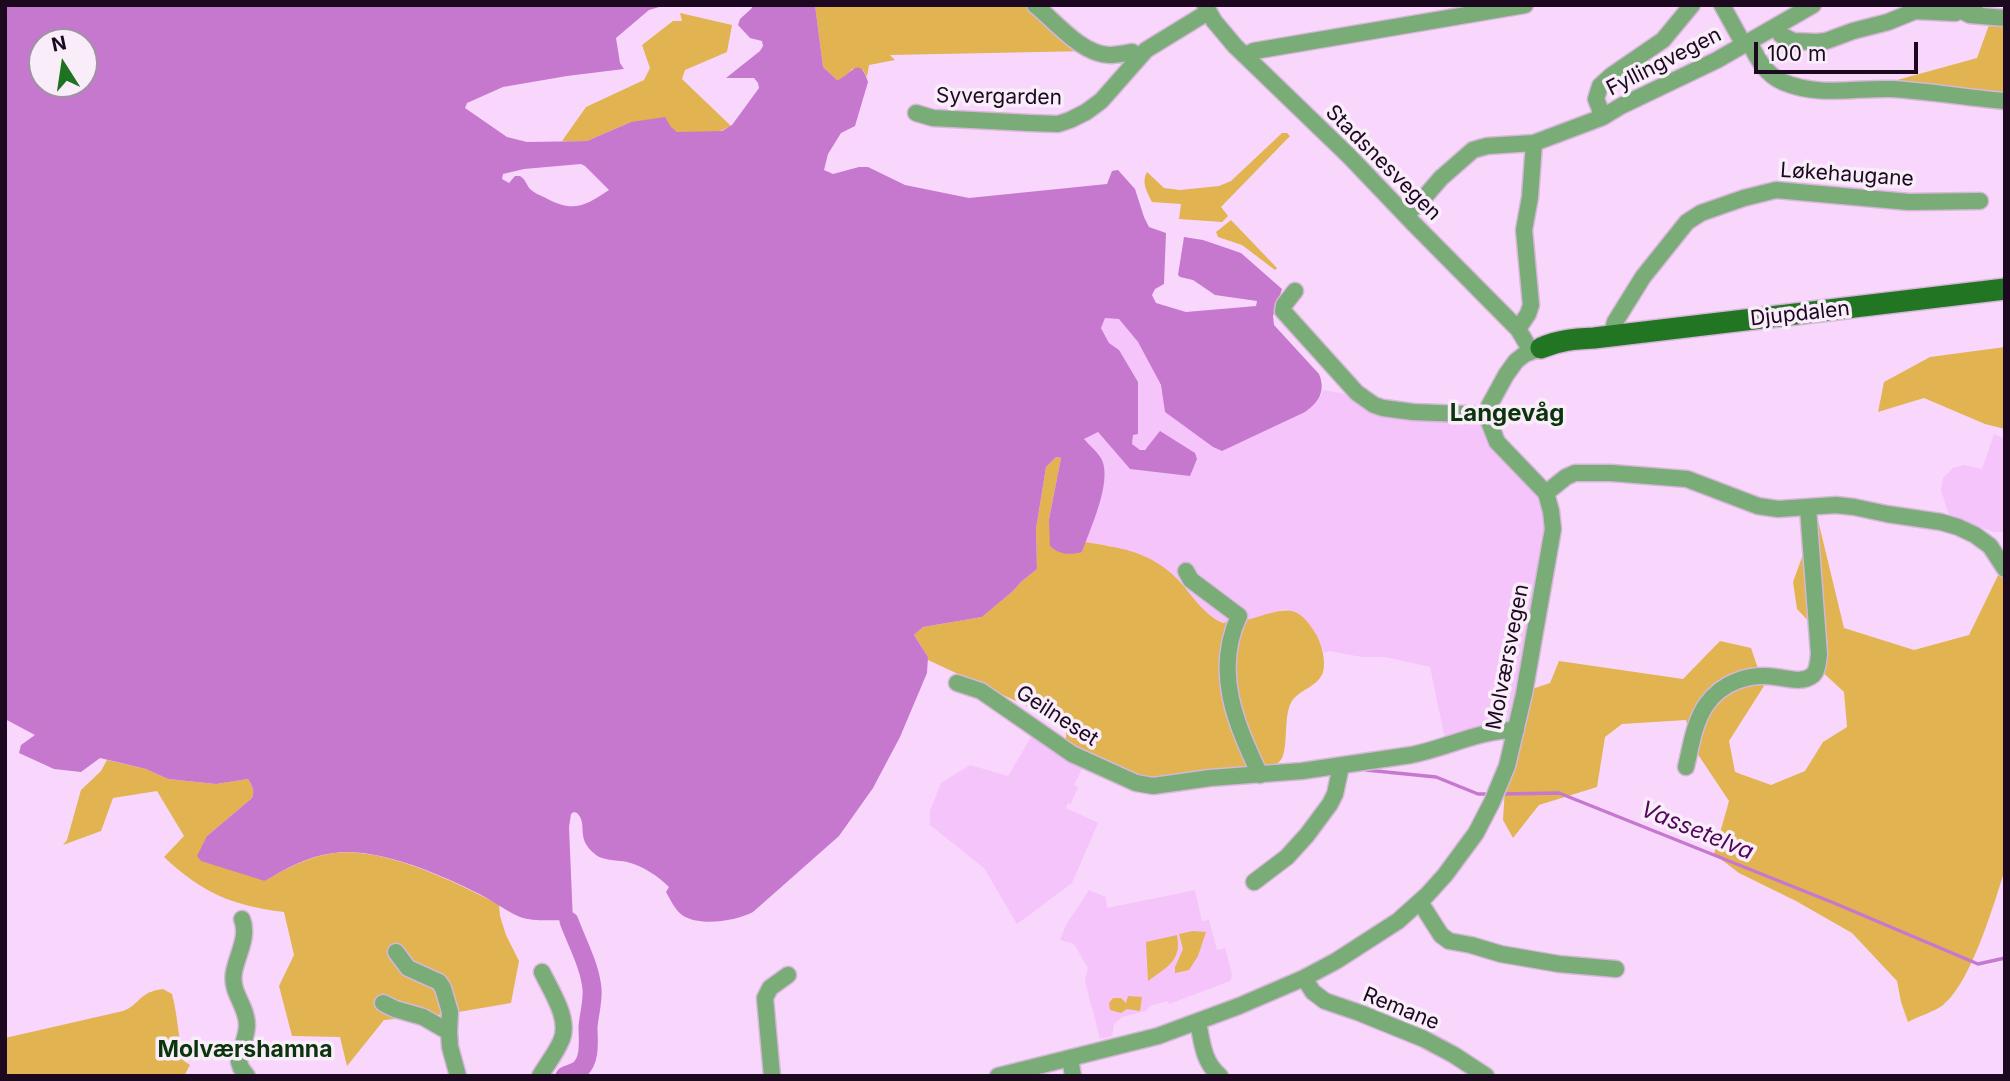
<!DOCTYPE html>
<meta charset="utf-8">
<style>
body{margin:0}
#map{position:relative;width:2010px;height:1081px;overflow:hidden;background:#f9d7fc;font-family:Inter,sans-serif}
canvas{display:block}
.frame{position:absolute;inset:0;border:7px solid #1c091f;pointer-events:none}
.north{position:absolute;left:28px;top:28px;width:70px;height:70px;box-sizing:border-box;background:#f9edfa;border:2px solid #a192a2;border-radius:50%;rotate:348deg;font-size:19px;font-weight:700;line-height:28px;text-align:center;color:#1c091f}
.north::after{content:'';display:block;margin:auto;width:24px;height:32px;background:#1d731f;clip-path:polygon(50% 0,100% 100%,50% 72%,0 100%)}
.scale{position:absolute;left:1754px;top:42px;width:164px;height:32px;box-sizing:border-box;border:4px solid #1c091f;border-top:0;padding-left:9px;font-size:21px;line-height:24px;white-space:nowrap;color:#1c091f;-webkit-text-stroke:5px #f9edfa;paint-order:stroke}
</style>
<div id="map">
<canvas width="2010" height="1081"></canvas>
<div class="frame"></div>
<div class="north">N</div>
<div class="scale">100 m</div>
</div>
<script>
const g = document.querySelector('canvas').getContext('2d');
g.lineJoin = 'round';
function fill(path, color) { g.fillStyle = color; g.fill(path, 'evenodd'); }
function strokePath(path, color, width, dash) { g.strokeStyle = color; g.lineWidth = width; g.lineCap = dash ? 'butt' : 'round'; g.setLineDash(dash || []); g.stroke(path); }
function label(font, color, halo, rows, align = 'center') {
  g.font = font + ' Inter,sans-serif'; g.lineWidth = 7; g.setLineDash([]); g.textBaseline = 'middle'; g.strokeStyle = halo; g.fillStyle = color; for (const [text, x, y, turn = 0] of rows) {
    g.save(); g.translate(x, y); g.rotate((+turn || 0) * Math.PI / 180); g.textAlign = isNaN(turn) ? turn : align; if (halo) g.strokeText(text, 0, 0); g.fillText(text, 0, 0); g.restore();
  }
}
fill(new Path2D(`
 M 1105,317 L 1119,319 L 1138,342 L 1161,386 L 1165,412 L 1213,447 L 1222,451 L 1321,396 L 1323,390 L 1471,415 L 1546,492 L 1553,533 L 1514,728 L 1446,744 L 1430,667 L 1385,657 L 1362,657 L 1329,651 L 1324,653 L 1318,638 L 1286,609 L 1252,619 L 1223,623 L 1207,613 L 1195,601 L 1111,546 L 1085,542 L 1103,489 L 1084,439 L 1097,431 L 1130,469 L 1148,448 L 1140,450 L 1132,444 L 1133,435 L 1119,350 L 1109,343 L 1101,327 Z
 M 1994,434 L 2005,439 L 2005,532 L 1994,532 L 1950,517 L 1941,491 L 1943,478 L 1953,468 L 1964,465 L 1982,469 Z
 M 1031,737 L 1084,765 L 1074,785 L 1078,787 L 1071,804 L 1068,803 L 1066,808 L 1098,823 L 1072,883 L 1017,924 L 984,868 L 930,825 L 930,811 L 941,783 L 970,765 L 1008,776 Z
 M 1089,890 L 1106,897 L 1107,908 L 1195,890 L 1202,921 L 1209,920 L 1217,950 L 1225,948 L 1232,975 L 1230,981 L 1169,1004 L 1168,1001 L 1150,1006 L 1146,1011 L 1122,1017 L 1114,1024 L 1112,1036 L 1100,1039 L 1085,981 L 1088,968 L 1074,944 L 1060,940 L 1066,925 Z`), '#f5c4fa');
fill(new Path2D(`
 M 815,5 L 1034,5 L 1089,51 L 890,55 L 895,60 L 869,65 L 867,77 L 863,70 L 852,69 L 844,78 L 837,80 L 823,67 Z
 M 680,13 L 732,25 L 727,52 L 685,70 L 682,79 L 731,126 L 718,132 L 677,132 L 671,128 L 631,122 L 587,141 L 562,141 L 586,107 L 644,80 L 650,68 L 642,45 L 673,21 L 682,21 Z
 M 1993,14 L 2005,15 L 2005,102 L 1879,85 L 1977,58 Z
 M 1282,133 L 1287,133 L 1290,136 L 1221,207 L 1228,216 L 1222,222 L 1179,219 L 1181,204 L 1152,202 C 1147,192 1141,182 1147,172 L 1164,188 L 1180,190 L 1219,186 L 1231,181 Z
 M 1231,220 L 1277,268 L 1275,270 L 1242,245 L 1218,237 L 1216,232 Z
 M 2005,347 L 2005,429 L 1985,424 L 1924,398 L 1878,412 L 1884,382 L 1930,357 Z
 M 1056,457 L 1061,458 L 1049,519 L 1082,552 L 1085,542 C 1119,548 1145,550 1172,574 C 1189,589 1200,613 1223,623 C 1233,621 1244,621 1254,618 C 1286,609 1297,602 1317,636 C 1322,646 1326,661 1323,672 C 1318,687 1300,689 1292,701 C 1282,716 1290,753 1279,762 C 1273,769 1164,788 1154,786 C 1145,784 1137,778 1129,775 C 1107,766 1086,757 1065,748 C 1066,735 1069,730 1059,721 L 928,660 L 928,657 L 914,635 L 923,627 L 982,617 L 1013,591 L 1021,582 L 1037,569 L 1036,529 L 1046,467 Z
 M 1817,516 L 1844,628 L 1914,650 L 1969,635 L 2005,561 L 2005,869 C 1994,904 1971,983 1943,1005 C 1934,1012 1919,1016 1908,1022 L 1901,1002 L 1897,981 L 1852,933 L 1796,901 L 1739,873 L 1714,854 L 1729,801 L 1693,747 L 1686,720 L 1622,724 L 1605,737 L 1597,787 L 1539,805 L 1513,838 L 1503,820 L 1507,755 L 1523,692 L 1550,683 L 1559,661 L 1683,679 L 1720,641 L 1751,648 L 1764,686 L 1729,741 L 1735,772 L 1771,785 L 1805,771 L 1823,742 L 1847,727 L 1844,692 L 1818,668 L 1828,642 L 1797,609 L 1793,582 Z
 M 107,760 L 146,769 L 168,779 L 216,784 L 248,779 C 252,785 255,791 252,798 L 207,836 L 265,881 C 286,868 311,856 335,853 C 384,847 456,882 499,905 L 500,916 L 506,935 L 519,961 L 511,1003 L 447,1014 L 384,1020 L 347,1066 L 340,1037 L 292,1036 L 279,986 L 294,955 L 284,912 C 231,905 204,894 164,857 L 184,836 L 157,791 L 113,798 L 101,831 L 63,845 L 67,840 L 81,790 L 101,771 Z
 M 1193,931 L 1206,932 L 1198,956 L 1189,970 L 1175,973 L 1175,967 L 1183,949 L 1179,934 Z
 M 1177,935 C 1182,961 1167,967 1148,981 L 1146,942 Z
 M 163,989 L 172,994 C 178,1016 178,1039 184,1061 L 190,1065 L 184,1076 L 5,1076 L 5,1038 L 123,1011 C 140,1005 138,992 163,989 Z
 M 1128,996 L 1142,997 L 1140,1011 L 1127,1009 L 1121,1013 L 1110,1010 L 1109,1003 L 1113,998 L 1121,998 L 1126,1003 Z`), '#e1b351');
fill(new Path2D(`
 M 5,5 L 666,5 L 649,10 L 616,38 L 620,63 L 624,69 L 567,76 L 503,87 L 467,103 L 465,108 L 507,137 L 527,142 L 587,141 L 631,122 L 665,117 L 671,127 L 677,132 L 722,131 L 732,125 L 759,88 L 758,83 L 754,78 L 726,78 L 760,51 L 763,46 L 762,41 L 750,38 L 738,25 L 740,19 L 752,8 L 752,5 L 815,5 L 823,67 L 837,80 C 850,77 859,52 868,82 L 855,126 L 841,133 L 828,154 L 824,170 L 833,174 L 859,167 L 868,167 L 905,185 L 969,198 L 1107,184 L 1112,171 L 1118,170 L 1135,189 L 1144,217 L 1149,227 L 1166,233 L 1164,284 L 1155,289 L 1152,295 L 1156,303 L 1186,312 L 1256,306 L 1257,301 L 1215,295 L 1193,280 L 1180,277 L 1178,275 L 1184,237 L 1203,240 L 1241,253 L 1282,289 L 1273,316 L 1274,325 L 1319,374 C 1326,391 1319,402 1305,412 L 1222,451 L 1213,447 L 1165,412 L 1161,385 L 1138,342 L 1119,319 L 1105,318 L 1101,328 L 1109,343 L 1119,350 L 1138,382 L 1138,434 L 1133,435 L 1132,444 L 1140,450 L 1145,450 L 1160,431 L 1195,453 L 1197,459 L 1190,476 L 1130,469 L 1098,432 L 1084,439 C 1089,445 1098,452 1102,460 C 1112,483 1090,529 1082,552 C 1071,555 1059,555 1050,546 L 1049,519 L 1061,458 L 1056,457 L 1046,467 L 1036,529 L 1037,569 L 1021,582 L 1013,591 L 982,617 L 923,627 L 914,635 L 928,657 L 927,673 L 900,737 L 873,788 L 839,836 L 753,912 C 736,921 699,927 682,915 C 675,910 670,899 666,892 L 669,887 C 658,876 643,866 627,862 C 618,860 604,861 596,855 C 574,838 589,825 577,813 L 574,812 L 571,814 L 569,827 L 573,922 C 557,918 536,923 520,917 C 504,910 489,898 473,891 C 437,873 375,847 334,853 C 309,856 286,868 265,881 L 201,861 L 197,856 L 207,836 L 252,798 C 255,791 252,785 248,779 L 216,784 L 168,779 L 146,769 L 100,758 L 81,772 L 54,769 L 19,753 L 21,745 L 35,735 L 5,719 ZM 42,42 L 84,42 L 84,84 L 42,84 ZM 581,164 L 585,166 L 609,190 C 584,207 572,213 544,197 C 539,195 533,192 530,189 C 526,184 526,180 520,176 L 515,176 L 509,183 L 502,179 L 503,174 L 524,169 Z`), '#c578ce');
strokePath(new Path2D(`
 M 1366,770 L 1436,777 L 1478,794 L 1491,794
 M 1502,794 L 1559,793 L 1834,903 L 1978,964 L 2005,958`), '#c578ce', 3.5);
strokePath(new Path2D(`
 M 565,1076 C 570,1074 577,1072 580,1069 C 591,1059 588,1040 588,1027 C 589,1014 593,1002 592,989 C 590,966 577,943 569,921`), '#c578ce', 19);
const minor = new Path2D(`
 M 1035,5 C 1055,21 1081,54 1109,55 C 1117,55 1125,53 1132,52 L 1139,56
 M 1205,5 L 1214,21 L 1235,46 L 1349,156 L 1413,223 L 1518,329 L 1531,351
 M 1722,5 L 1744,45
 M 1962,11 L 1970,15 L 2005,18
 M 1775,27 L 1781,35 L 1793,41 L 1817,42 L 1826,41 L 1853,31 L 1888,22 L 1915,11 L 1955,13 L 1975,5
 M 1749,42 C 1757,58 1766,75 1783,82 C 1818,97 1855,88 1891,89 C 1929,91 1967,98 2005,101
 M 1246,55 L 1254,51 L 1525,5
 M 916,113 L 933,118 L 1030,123 L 1058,124 L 1070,120 L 1086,112 L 1101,101 L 1146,50 L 1208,12
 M 1603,117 L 1596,99 L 1600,86 L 1612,75 L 1663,40 L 1692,5
 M 1406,215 L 1422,200 L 1441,178 L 1473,150 L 1487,146 L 1534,143 L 1603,117 L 1621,106 L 1717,60 L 1813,5
 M 1295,291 L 1284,305 L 1283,311 L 1357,393 L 1374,405 L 1383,408 L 1413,412 L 1489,415
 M 1518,329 L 1528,314 L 1531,305 L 1524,230 L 1530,197 L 1534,143
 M 1611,336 L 1615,322 L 1643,277 L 1687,222 L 1701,213 L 1744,198 L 1776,190 L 1909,202 L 1980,201
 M 1546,493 L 1566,477 L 1575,473 L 1611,473 L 1687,479 L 1758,506 L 1778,509 L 1836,505 L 1854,507 L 1887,514 L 1941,522 L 1958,527 L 1975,535 L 1990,546 L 2005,569
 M 1186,571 L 1191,580 L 1239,616 C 1213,672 1236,724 1260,775
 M 957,683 L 981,691 L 1072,754 L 1136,783 L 1153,786 L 1210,778 L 1302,771 L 1411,755 C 1447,748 1479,730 1516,730
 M 1686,767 C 1691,746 1694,723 1706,705 C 1722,682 1749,673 1776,677 C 1788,678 1802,684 1813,675 C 1818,670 1818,661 1819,654 L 1808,508
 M 1254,882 L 1287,857 L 1307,835 L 1330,804 L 1335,794 L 1341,766
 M 1420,902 L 1441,935 L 1449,941 L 1471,945 L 1501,954 L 1559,964 L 1616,969
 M 242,919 C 249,937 237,955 234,972 C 230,993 247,1005 247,1025 C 247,1037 240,1049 239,1062 L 241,1068 L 247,1076
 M 396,952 L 408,968 L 439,982 L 443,988 L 450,1012 L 449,1032 L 450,1047 L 458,1076
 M 1304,978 L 1313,992 L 1325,1001 L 1360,1013 L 1424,1039 L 1454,1055 L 1486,1076
 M 383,1003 L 395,1009 L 423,1017 L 449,1032
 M 1198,1022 C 1202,1042 1203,1062 1220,1076
 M 1070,1058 L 1073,1076
 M 540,1076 C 547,1064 556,1053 561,1041 C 571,1020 551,991 542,972
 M 772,1076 L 765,998 L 770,988 L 788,975
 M 998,1076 L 1158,1036 L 1239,1006 L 1304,978 L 1336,961 L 1398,921 L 1427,895 L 1445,875 L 1476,833 L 1492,802 L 1507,766 L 1524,694 L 1553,529 L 1551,511 L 1546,493 L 1497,442 L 1488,419 L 1489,406 L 1506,375 L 1516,361 L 1525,354 L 1541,348`);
const major = new Path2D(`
 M 1541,348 C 1559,340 1575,339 1594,338 L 2005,289`);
strokePath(minor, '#d6b6d9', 19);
strokePath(major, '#d6b6d9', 24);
strokePath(minor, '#79ac77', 16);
strokePath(major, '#227523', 21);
label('21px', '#1c091f', '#f9edfa', [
 ["Fyllingvegen",1664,62,-27],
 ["Syvergarden",999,97,1],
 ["Stadsnesvegen",1383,163,45],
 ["Løkehaugane",1847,175,4],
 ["Djupdalen",1800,314,-6],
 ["Molværsvegen",1508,657,-79],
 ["Geilneset",1057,716,33],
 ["Remane",1401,1009,22]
]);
label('italic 23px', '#510659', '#f9edfa', [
 ["Vassetelva",1697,831,22]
]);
label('bold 23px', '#0b340c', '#f9edfa', [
 ["Molværshamna",245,1050]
]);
label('bold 24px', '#0b340c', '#f9edfa', [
 ["Langevåg",1507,414]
]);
</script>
